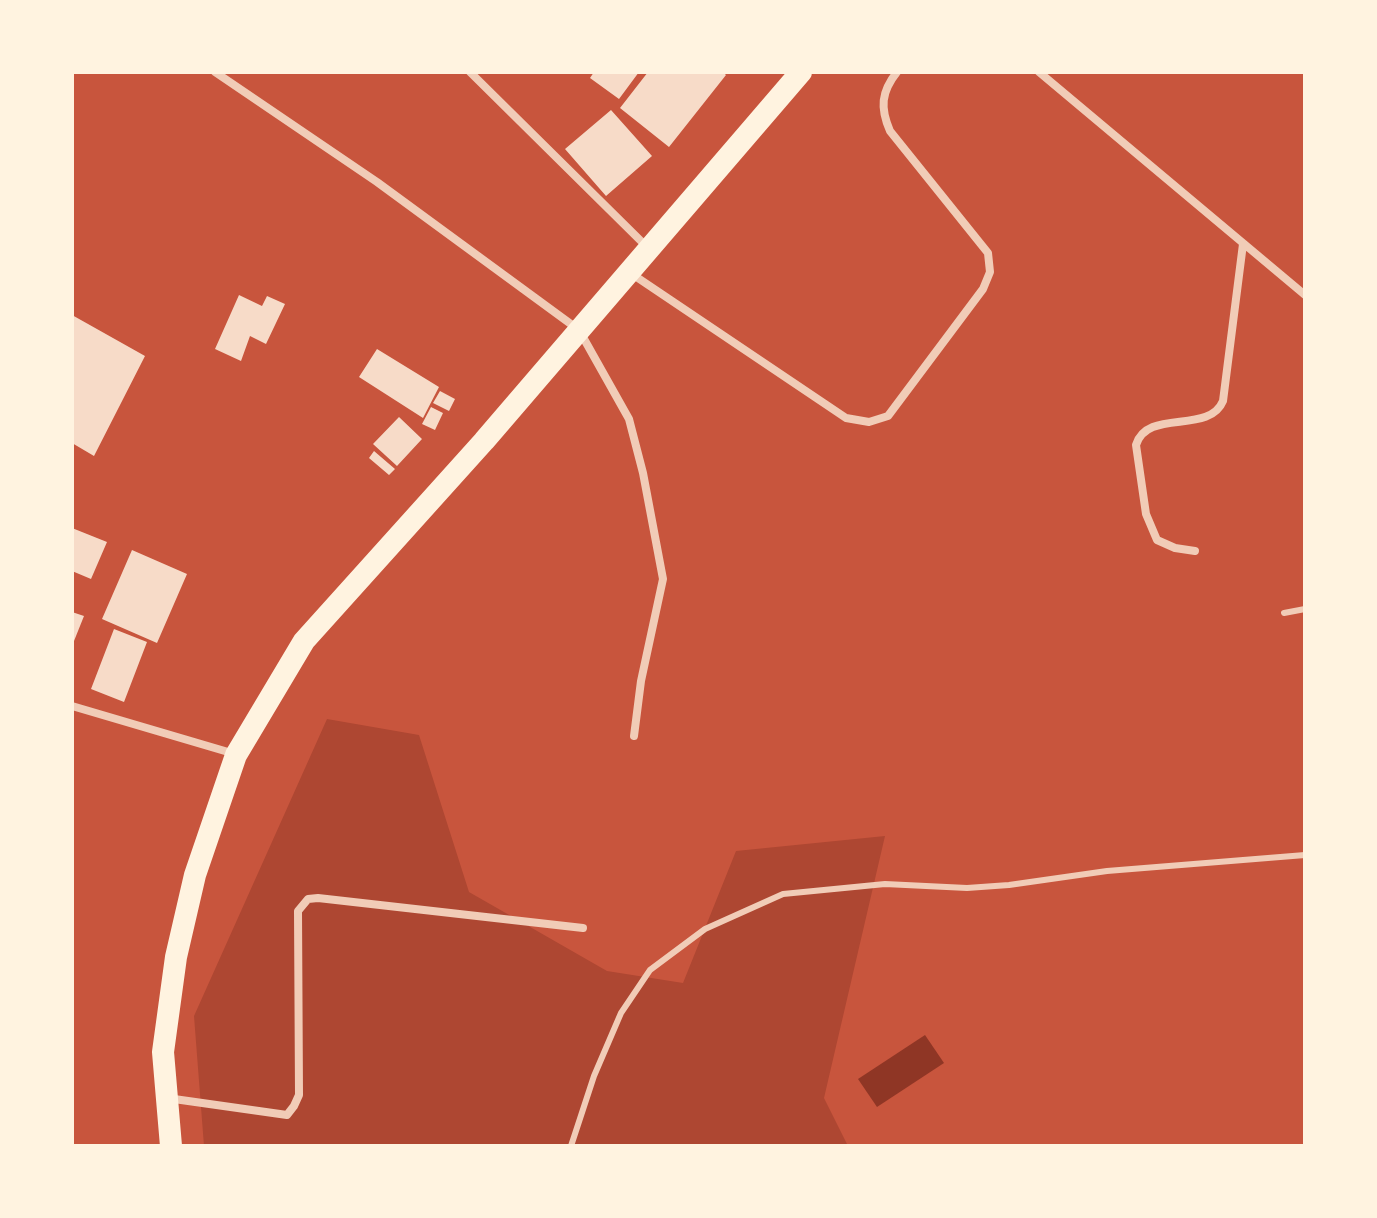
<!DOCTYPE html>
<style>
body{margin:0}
#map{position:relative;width:1377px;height:1218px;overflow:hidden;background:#c8553d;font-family:"IBM Plex Sans",sans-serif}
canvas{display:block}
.frame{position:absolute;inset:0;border:74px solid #fff3e0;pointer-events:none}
</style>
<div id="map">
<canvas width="1377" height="1218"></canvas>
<div class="frame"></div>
</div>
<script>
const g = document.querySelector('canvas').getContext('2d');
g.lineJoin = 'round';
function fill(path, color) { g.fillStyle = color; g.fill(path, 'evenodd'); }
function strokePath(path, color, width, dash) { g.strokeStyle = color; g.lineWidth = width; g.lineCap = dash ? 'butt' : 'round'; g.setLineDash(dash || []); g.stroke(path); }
fill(new Path2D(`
 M 327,719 L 419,735 L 469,892 L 607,971 L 683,983 L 736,851 L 885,836 L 824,1098 L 848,1146 L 204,1146 L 194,1016 Z`), '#ae4732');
fill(new Path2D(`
 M 925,1035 L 944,1063 L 877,1107 L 858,1079 Z`), '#8f3625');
fill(new Path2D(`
 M 594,72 L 639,72 L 619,99 L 590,78 Z
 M 648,72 L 723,72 L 726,75 L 669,147 L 620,108 Z
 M 611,110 L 652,156 L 606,196 L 565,149 Z
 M 239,295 L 262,306 L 267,296 L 285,304 L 266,344 L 250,336 L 241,361 L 215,349 Z
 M 72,315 L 145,356 L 94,456 L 72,443 Z
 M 377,349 L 439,387 L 423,418 L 359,377 Z
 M 440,391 L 455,399 L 449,411 L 433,403 Z
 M 431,407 L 443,413 L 435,430 L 422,424 Z
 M 399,417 L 422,439 L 397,466 L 373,444 Z
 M 374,451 L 395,469 L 389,475 L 369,458 Z
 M 72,528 L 107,542 L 91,579 L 72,571 Z
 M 132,550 L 187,574 L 157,643 L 102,619 Z
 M 72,612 L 84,616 L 72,646 Z
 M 114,629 L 147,642 L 124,702 L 91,689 Z`), '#f7dbc8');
strokePath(new Path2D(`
 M 1284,613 L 1305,609
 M 571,1146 L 594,1076 L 621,1013 L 650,970 L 705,929 L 783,894 L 885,884 L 967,888 L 1009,885 L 1107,871 L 1305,855`), '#f1ccb7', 6);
strokePath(new Path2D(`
 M 215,72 L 377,182 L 579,330 L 629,419 L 643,473 L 663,579 L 641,681 L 634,736
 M 470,72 L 648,248
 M 1039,72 L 1305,295
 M 629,272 L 846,418 L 869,422 L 888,416 L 983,289 L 990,272 L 988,253 L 890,131 C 880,108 881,92 897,72
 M 1195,551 L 1175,548 L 1157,540 L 1146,514 L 1136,445 C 1147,408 1209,435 1223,401 L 1243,244
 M 72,706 L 235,754
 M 167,1098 L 287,1115 L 294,1106 L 299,1095 L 298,911 L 308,899 L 318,898 L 583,928`), '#f1ccb7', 8);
strokePath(new Path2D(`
 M 171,1146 L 163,1052 L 176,957 L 195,875 L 236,755 L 304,641 L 484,441 L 801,72`), '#fff3e0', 22);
</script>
